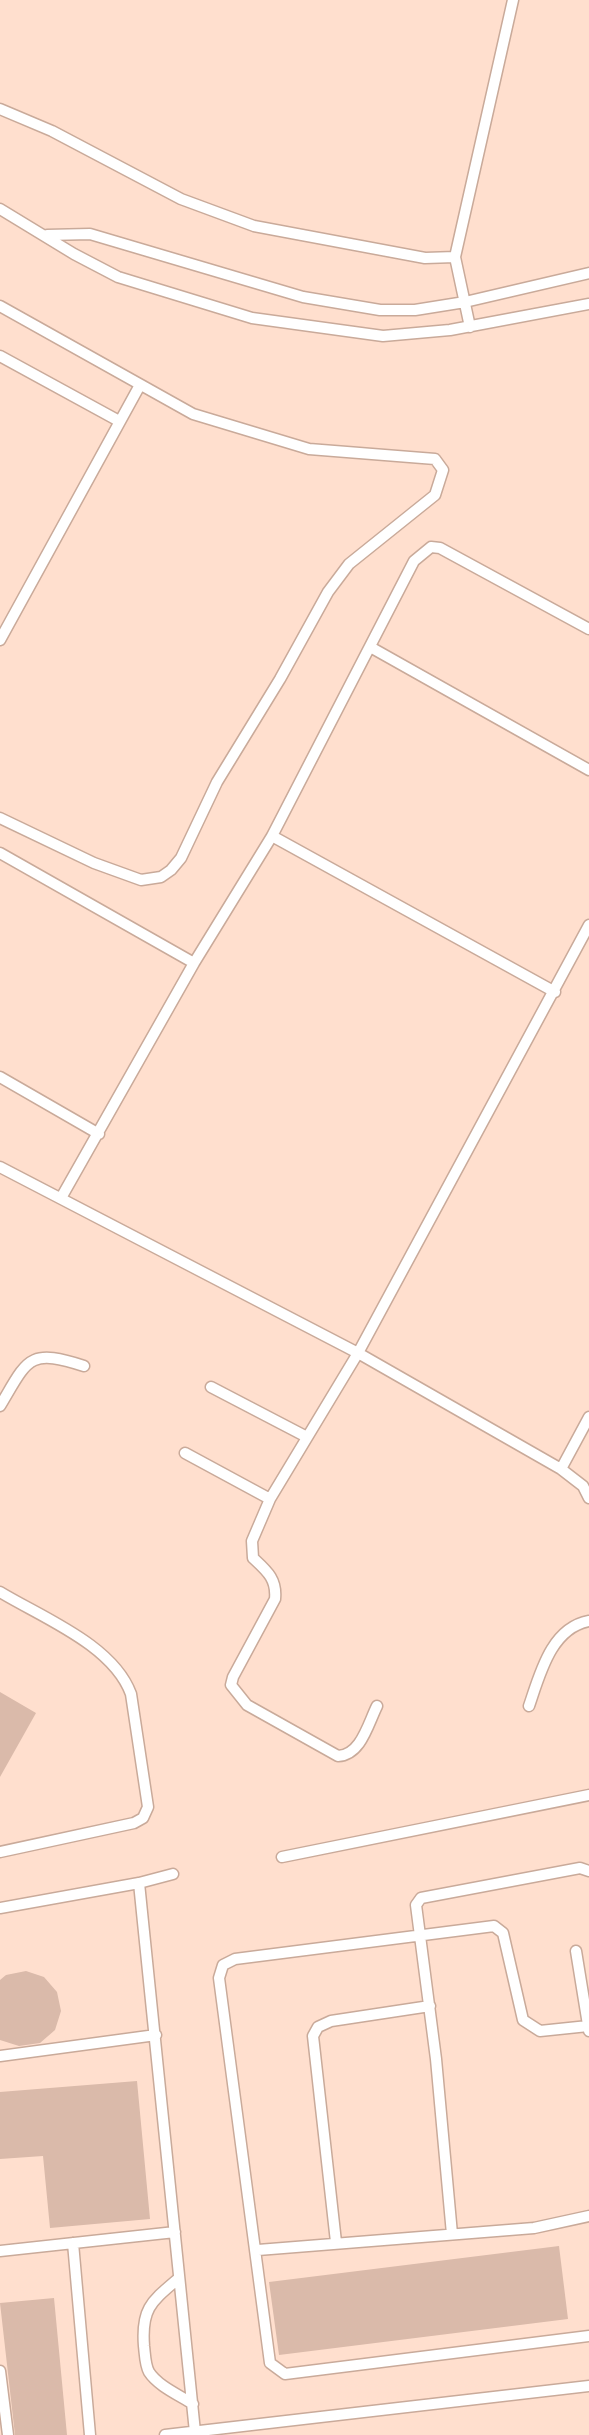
<!DOCTYPE html>
<style>
body{margin:0}
canvas{display:block;background:#fcefe8}
</style>
<canvas width="589" height="2435"></canvas>
<script>
const g = document.querySelector('canvas').getContext('2d');
g.lineJoin = 'round';
function fill(path, color) { g.fillStyle = color; g.fill(path, 'evenodd'); }
function strokePath(path, color, width, dash) { g.strokeStyle = color; g.lineWidth = width; g.lineCap = dash ? 'butt' : 'round'; g.setLineDash(dash || []); g.stroke(path); }
fill(new Path2D(`
 M 0,0 L 589,0 L 589,2435 L 0,2435 Z`), '#ffdfce');
fill(new Path2D(`
 M 0,1692 L 36,1713 L 0,1777 Z
 M 26,1971 L 44,1977 L 57,1992 L 61,2011 L 55,2030 L 40,2043 L 19,2046 L 0,2040 L 0,1980 L 6,1975 Z
 M 137,2081 L 150,2219 L 50,2228 L 43,2156 L 0,2159 L 0,2092 Z
 M 559,2246 L 568,2319 L 279,2355 L 269,2282 Z
 M 54,2298 L 67,2435 L 15,2435 L 0,2303 Z`), '#dabaaa');
const lane = new Path2D(`
 M 0,109 L 52,131 L 181,199 L 254,226 L 425,258 L 455,257 L 513,0
 M 0,209 L 74,254 L 118,277 L 252,318 L 383,336 L 450,330 L 589,304
 M 47,235 L 90,234 L 303,297 L 380,310 L 415,310 L 465,302 L 589,273
 M 455,257 L 470,327
 M 0,306 L 193,414 L 309,449 L 435,459 L 443,470 L 435,495 L 349,564 L 328,592 L 280,679 L 217,782 L 181,858 L 171,870 L 161,877 L 141,880 L 94,863 L 0,818
 M 0,356 L 119,421
 M 0,640 L 140,385
 M 372,648 L 589,770
 M 272,836 L 555,992
 M 0,853 L 194,963
 M 0,1077 L 99,1134
 M 0,1167 L 358,1353 L 561,1469 L 583,1486 L 589,1498
 M 61,1198 L 194,963 L 272,836 L 414,561 L 431,547 L 440,548 L 589,629
 M 211,1387 L 305,1436
 M 0,1406 C 28,1359 28,1348 84,1366
 M 185,1453 L 270,1499
 M 561,1469 L 589,1417
 M 0,1592 C 43,1618 113,1645 131,1694 L 148,1807 L 143,1818 L 134,1823 L 0,1852
 M 377,1706 C 368,1724 361,1755 338,1756 L 247,1705 L 231,1685 L 233,1677 L 275,1599 C 277,1579 267,1571 253,1558 L 252,1541 L 270,1499 L 358,1353 L 589,925
 M 529,1706 C 540,1674 551,1628 589,1621
 M 282,1857 L 589,1795
 M 139,1883 L 195,2432
 M 0,1908 L 139,1883 L 173,1874
 M 576,1951 L 589,2031
 M 588,2026 L 540,2031 L 523,2020 L 503,1933 L 494,1926 L 235,1959 L 223,1965 L 219,1978 L 270,2363 L 285,2374 L 589,2336
 M 0,2056 L 156,2035
 M 452,2234 L 436,2059 L 416,1905 L 421,1898 L 580,1868 L 589,1871
 M 336,2242 L 313,2036 L 318,2027 L 331,2021 L 430,2006
 M 73,2243 L 90,2435
 M 258,2250 L 534,2228 L 589,2216
 M 0,2251 L 175,2232
 M 179,2278 C 152,2301 141,2308 144,2346 C 145,2354 145,2365 149,2372 C 158,2386 179,2395 193,2404
 M 0,2371 L 8,2435
 M 165,2435 L 589,2386`);
strokePath(lane, '#c9aa9a', 13);
strokePath(lane, '#fff', 10);
</script>
